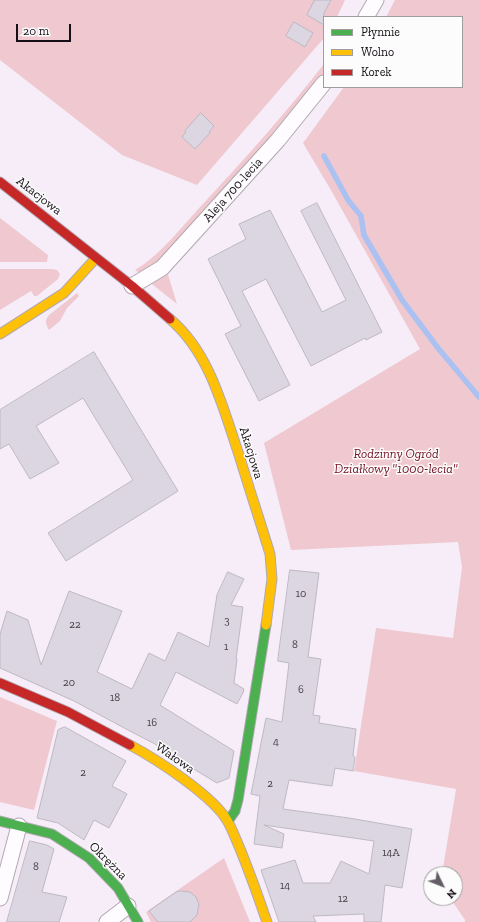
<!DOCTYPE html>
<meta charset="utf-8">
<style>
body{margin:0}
#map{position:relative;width:479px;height:922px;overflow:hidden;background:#f6edf8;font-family:"Zilla Slab",serif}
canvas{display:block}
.legend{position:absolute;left:323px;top:16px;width:140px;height:72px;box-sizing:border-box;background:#fcfcfc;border:1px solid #a09da0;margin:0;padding:5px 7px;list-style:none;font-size:12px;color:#160f17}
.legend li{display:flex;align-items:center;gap:8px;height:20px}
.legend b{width:20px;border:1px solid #a09da0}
.north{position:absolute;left:423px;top:866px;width:40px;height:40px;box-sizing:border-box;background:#fcfcfc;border:1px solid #a09da0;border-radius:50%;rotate:133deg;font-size:11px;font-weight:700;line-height:16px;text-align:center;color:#160f17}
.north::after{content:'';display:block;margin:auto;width:14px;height:18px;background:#645d66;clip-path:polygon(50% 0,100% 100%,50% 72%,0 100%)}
.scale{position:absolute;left:16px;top:24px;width:55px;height:18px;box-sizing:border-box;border:2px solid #160f17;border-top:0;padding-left:5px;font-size:12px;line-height:14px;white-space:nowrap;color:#160f17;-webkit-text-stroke:3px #fcfcfc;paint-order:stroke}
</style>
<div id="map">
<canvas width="479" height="922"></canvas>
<ul class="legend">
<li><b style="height:5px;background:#4caf50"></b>Płynnie</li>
<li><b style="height:5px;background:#ffc107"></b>Wolno</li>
<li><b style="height:5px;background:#c62828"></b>Korek</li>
</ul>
<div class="north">N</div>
<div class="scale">20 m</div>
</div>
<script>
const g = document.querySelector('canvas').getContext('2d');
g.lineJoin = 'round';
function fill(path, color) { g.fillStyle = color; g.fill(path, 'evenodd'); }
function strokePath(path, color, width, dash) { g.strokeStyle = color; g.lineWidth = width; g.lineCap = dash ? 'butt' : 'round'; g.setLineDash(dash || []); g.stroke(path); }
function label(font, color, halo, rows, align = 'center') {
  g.font = font + ' "Zilla Slab",serif'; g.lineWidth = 3; g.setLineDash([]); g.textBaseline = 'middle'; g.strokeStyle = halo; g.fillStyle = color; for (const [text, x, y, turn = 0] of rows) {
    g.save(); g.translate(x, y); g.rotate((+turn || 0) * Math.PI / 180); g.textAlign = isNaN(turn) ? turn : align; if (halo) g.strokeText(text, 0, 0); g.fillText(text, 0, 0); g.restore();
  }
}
fill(new Path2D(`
 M 0,0 L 345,0 L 337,17 L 324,17 L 324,38 L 197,185 L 122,155 L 0,60 Z
 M 395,0 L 479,0 L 479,922 L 465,922 L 465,920 L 450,898 L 455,898 L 455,874 L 442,874 L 456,789 L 354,771 L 376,628 L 453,638 L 462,567 L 458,542 L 291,550 L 264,443 L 420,349 L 332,192 L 303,143 L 344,87 L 462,87 L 462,17 L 386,17 Z
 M 324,64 L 324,78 L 160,261 L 141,274 L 135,270 C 159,256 181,228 200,207 C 243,161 285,114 324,64 Z
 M 0,218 L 48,255 L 47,262 L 0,262 Z
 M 166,268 L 177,304 L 148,281 Z
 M 0,269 L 52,269 L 57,270 L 60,274 L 58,279 L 37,296 L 34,296 L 31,291 L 0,310 Z
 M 77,293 L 79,296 L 67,308 L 60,321 L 49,330 C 46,324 44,321 49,315 Z
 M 0,697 L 57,721 L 34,810 L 0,802 Z
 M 224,858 L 250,922 L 151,922 L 146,912 Z`), '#efc9cf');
strokePath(new Path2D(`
 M 324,156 L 348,200 L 361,216 L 364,235 L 402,300 L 438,348 L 479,397`), '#aac1f1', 5.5);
const building = new Path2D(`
 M 315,0 L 331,0 L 324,13 L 324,25 L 307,15 Z
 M 294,22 L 313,33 L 305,47 L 286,36 Z
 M 201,113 L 214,126 L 209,132 L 210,133 L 195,149 L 182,137 L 186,132 L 185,131 Z
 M 317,203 L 382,332 L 366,340 L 365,338 L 311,366 L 266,279 L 242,291 L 290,385 L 259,401 L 225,334 L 241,326 L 208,259 L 246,239 L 239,224 L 270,210 L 322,312 L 346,300 L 301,211 Z
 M 94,352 L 178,491 L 66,561 L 48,533 L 133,480 L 83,398 L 36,426 L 59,463 L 30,479 L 9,444 L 0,449 L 0,410 Z
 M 290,570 L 319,573 L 308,657 L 321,659 L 313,715 L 320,716 L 319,723 L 356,729 L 353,756 L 355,757 L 353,771 L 335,768 L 332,786 L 289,780 L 283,809 L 349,818 L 412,829 L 402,888 L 385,885 L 381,922 L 364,922 L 364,914 L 313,916 L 316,922 L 279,922 L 261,870 L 295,860 L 303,883 L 330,883 L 341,861 L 369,874 L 374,841 L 264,825 L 284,834 L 282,848 L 254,844 L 260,796 L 251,794 L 266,718 L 282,722 L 289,663 L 278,661 Z
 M 228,572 L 244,579 L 231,605 L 243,607 L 236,659 L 237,659 L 234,683 L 244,689 L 243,693 L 237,704 L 176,672 L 160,705 L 234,751 L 229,778 L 217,783 L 170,755 L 155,744 L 126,729 L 74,701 L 0,668 L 0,634 L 7,611 L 28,620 L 41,665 L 69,591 L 122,611 L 97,672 L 132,689 L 149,653 L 165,661 L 178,632 L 209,647 L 217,595 Z
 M 65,727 L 126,761 L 112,786 L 127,794 L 109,828 L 94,820 L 84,840 L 58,823 L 37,818 L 58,730 Z
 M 30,841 L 47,845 L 54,849 L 42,892 L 67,897 L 59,922 L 7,922 Z
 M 181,891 L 190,892 L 196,897 L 199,904 L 197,915 L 190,922 L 158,922 L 149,911 L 176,892 Z`);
fill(building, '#dbd6e1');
strokePath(building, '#bdb9c3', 1);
const street = new Path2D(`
 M 366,17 L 376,0
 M 132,286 L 162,268 L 278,140 L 324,83
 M 0,898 L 19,826
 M 107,922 L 128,906`);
const fast = new Path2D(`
 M 0,821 L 52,834 L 89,858 L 118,888 L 138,922
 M 228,821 L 235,811 L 238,800 L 266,625`);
const slow = new Path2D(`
 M 170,319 C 210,353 223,408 239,455 C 249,488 260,521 270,554 L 272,579 L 266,625
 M 0,334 L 64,293 L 96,258
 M 130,745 C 156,759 214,796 228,822 C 232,829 235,837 238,844 C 249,870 258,896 267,922`);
const jam = new Path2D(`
 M 0,182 L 132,286 L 170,319
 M 0,683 L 68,712 L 130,745`);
strokePath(street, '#b0a8b2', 17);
strokePath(fast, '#b0a8b2', 11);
strokePath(slow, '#b0a8b2', 11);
strokePath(jam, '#b0a8b2', 11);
strokePath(street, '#fefcfe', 15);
strokePath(fast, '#4caf50', 9);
strokePath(slow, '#ffc107', 9);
strokePath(jam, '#c62828', 9);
label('11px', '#47414a', null, [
 ["10",301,594],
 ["3",227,621],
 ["22",75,625],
 ["8",295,645],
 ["1",226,647],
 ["20",69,683],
 ["6",301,690],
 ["18",115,698],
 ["16",152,723],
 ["4",276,742],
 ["2",83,773],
 ["2",270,784],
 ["14A",391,853],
 ["8",36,867],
 ["14",285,886],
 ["12",343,899]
]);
label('13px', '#160f17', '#fcfcfc', [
 ["Aleja 700-lecia",233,190,-48],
 ["Akacjowa",39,196,38],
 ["Akacjowa",251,453,73],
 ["Wałowa",175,758,35],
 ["Okrężna",108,861,45]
]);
label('italic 13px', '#731023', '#fcfcfc', [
 ["Rodzinny Ogród",396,454],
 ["Działkowy \"1000-lecia\"",396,469]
]);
</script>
